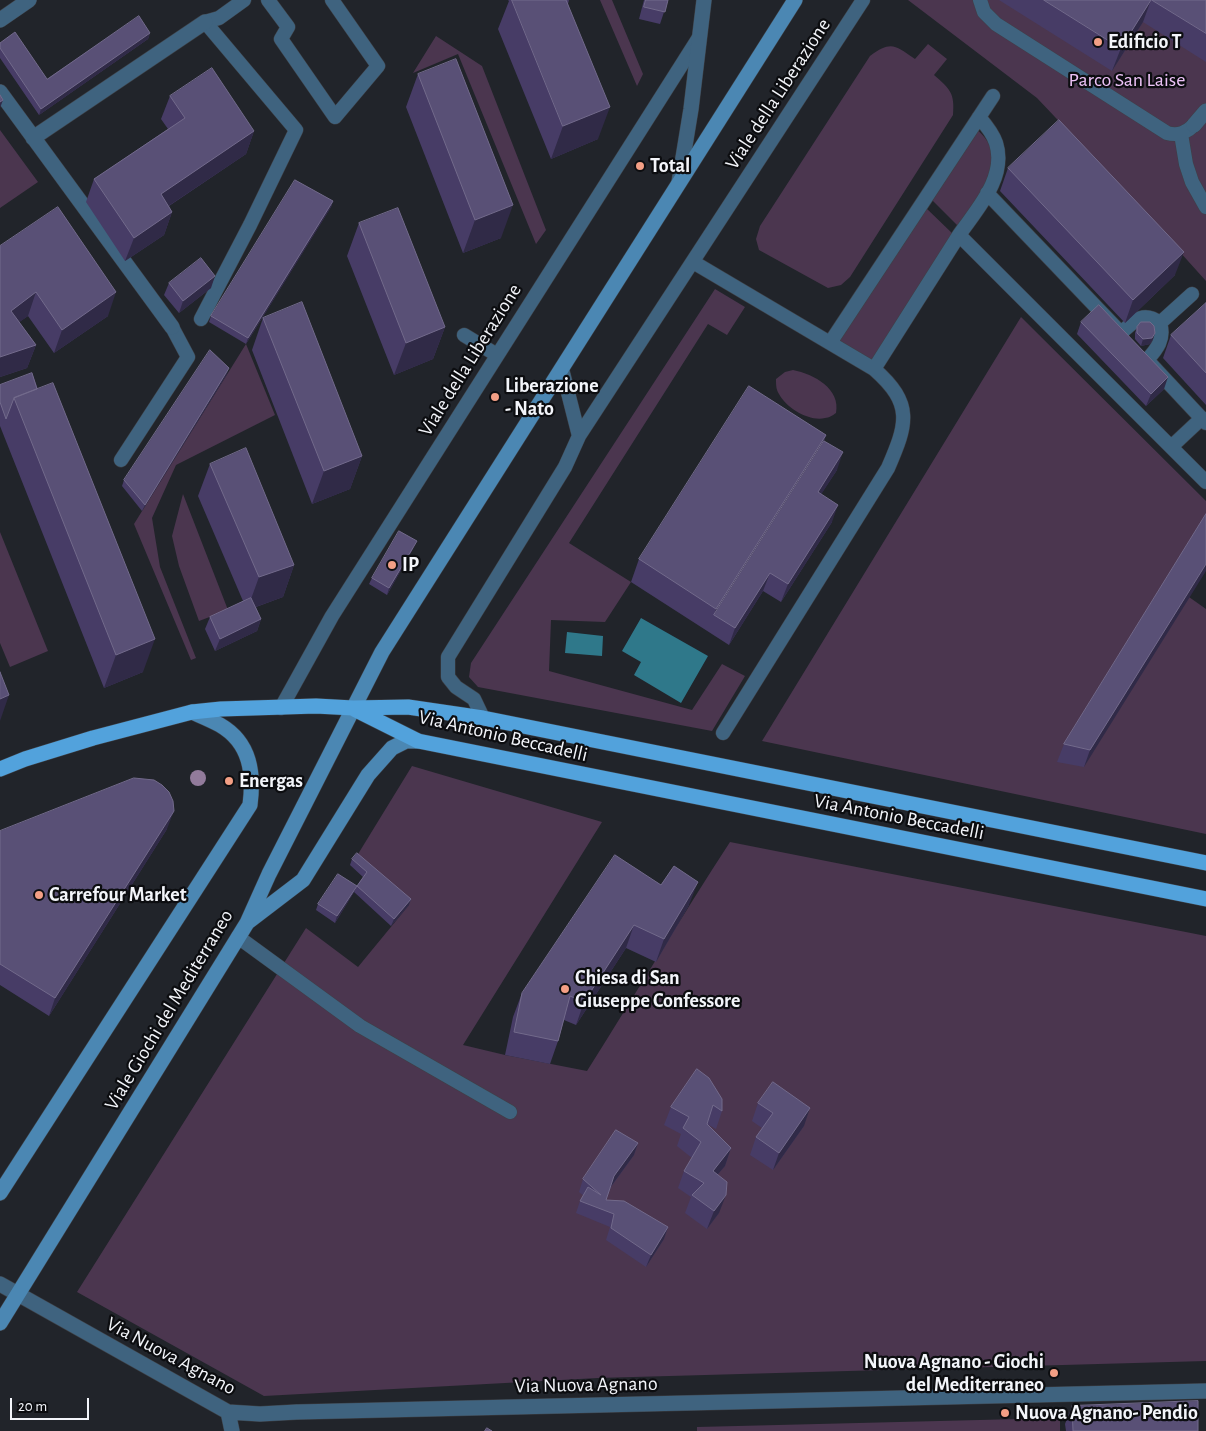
<!DOCTYPE html>
<style>
body{margin:0}
#map{position:relative;width:1206px;height:1431px;overflow:hidden;background:#21242a;font-family:"Alegreya Sans",sans-serif}
canvas{display:block}
.scale{position:absolute;left:10px;top:1398px;width:79px;height:22px;box-sizing:border-box;border:2px solid #f3f5fa;border-top:0;padding-left:6px;font-size:15px;line-height:18px;white-space:nowrap;color:#f3f5fa;-webkit-text-stroke:4px #0c0d10;paint-order:stroke}
</style>
<div id="map">
<canvas width="1206" height="1431"></canvas>
<div class="scale">20 m</div>
</div>
<script>
const g = document.querySelector('canvas').getContext('2d');
g.lineJoin = 'round';
function fill(path, color) { g.fillStyle = color; g.fill(path, 'evenodd'); }
function strokePath(path, color, width, dash) { g.strokeStyle = color; g.lineWidth = width; g.lineCap = dash ? 'butt' : 'round'; g.setLineDash(dash || []); g.stroke(path); }
function label(font, color, halo, rows, align = 'center') {
  g.font = font + ' "Alegreya Sans",sans-serif'; g.lineWidth = 4.5; g.setLineDash([]); g.textBaseline = 'middle'; g.strokeStyle = halo; g.fillStyle = color; for (const [text, x, y, turn = 0] of rows) {
    g.save(); g.translate(x, y); g.rotate((+turn || 0) * Math.PI / 180); g.textAlign = isNaN(turn) ? turn : align; if (halo) g.strokeText(text, 0, 0); g.fillText(text, 0, 0); g.restore();
  }
}
fill(new Path2D(`
 M 600,0 L 612,0 L 643,74 L 637,86 Z
 M 908,0 L 1206,0 L 1206,281 L 1125,191 L 1037,98 Z
 M 436,36 L 482,66 L 546,230 L 536,244 L 458,54 L 413,73 Z
 M 928,44 L 947,59 L 934,75 C 950,89 955,93 953,115 L 850,277 L 841,285 L 828,288 L 759,250 L 756,239 L 760,226 L 870,56 C 892,40 895,46 915,59 Z
 M 976,129 C 1014,159 978,198 959,227 L 930,198 Z
 M 0,130 L 38,182 L 0,208 Z
 M 925,207 L 954,235 L 872,361 L 837,341 Z
 M 715,289 L 745,307 L 727,335 L 708,324 L 569,543 L 631,582 L 605,622 L 551,620 L 549,671 L 692,710 L 722,664 L 745,676 L 712,731 L 478,687 L 469,677 L 471,663 Z
 M 1021,317 L 1206,501 L 1206,521 L 1189,597 L 1206,609 L 1206,834 L 762,741 Z
 M 246,344 L 275,415 L 176,465 L 152,518 L 160,567 L 196,658 L 191,660 L 134,524 Z
 M 793,370 C 814,374 841,389 836,413 C 833,415 829,418 825,418 C 810,422 786,408 779,394 C 776,389 776,385 776,379 L 785,372 Z
 M 183,494 L 228,610 L 199,621 L 179,566 L 172,536 Z
 M 0,532 L 48,651 L 10,667 L 0,643 Z
 M 412,766 L 602,822 L 463,1045 L 505,1055 L 587,1071 C 635,995 681,917 730,842 L 1206,936 L 1206,1361 L 598,1378 L 264,1396 L 77,1292 L 306,928 L 358,967 L 409,905 L 355,859 Z
 M 1060,1418 L 1060,1431 L 697,1431 L 697,1427 Z`), '#4b364f');
fill(new Path2D(`
 M 641,618 L 708,656 L 681,703 L 634,675 L 641,662 L 622,651 Z
 M 567,632 L 603,636 L 602,656 L 565,653 Z`), '#2f788a');
const lane = new Path2D(`
 M 268,0 L 288,27 L 281,39 L 335,117 L 378,66 L 332,0
 M 980,0 L 984,12 L 996,24 L 1167,133 C 1178,136 1186,133 1194,125
 M 1181,134 L 1186,164 L 1192,182 L 1206,207
 M 987,193 L 1121,333 C 1134,321 1143,310 1160,323
 M 959,235 C 977,209 1007,177 996,143 C 993,134 986,125 979,117
 M 693,262 L 830,343 L 993,96
 M 1192,294 L 1160,323 C 1165,339 1157,349 1147,360 L 1206,423
 M 201,319 L 250,225 L 296,130 L 205,22 L 219,18 L 244,0
 M 464,335 L 497,355
 M 830,343 L 874,369 L 959,235 L 1206,482
 M 579,436 L 863,0
 M 1171,447 L 1202,418
 M 121,460 L 188,357 L 172,327
 M 281,708 L 332,616 L 698,39
 M 483,718 L 474,699 L 456,687 L 448,677 L 448,657 L 565,467 L 579,436 L 562,369
 M 723,733 L 888,468 C 907,424 914,404 874,369
 M 238,937 L 360,1026 L 510,1112`);
const street = new Path2D(`
 M 0,20 L 29,0
 M 0,92 L 172,327
 M 1194,125 L 1206,111
 M 33,138 L 205,22
 M 679,182 L 691,109 L 704,0
 M 0,1284 L 228,1412 L 260,1414 L 297,1412 L 1206,1391
 M 228,1412 L 232,1431`);
const secondary = new Path2D(`
 M 248,922 L 303,880 L 368,775 L 392,748 L 406,741 L 418,741
 M 0,1193 L 250,805 C 254,774 251,743 220,725 C 211,720 201,716 192,712
 M 0,1323 L 247,923 L 269,874 L 382,652 L 795,0`);
const primary = new Path2D(`
 M 354,709 L 418,741 L 1206,899
 M 0,769 L 25,759 L 93,738 L 192,712 L 221,709 L 316,706 L 353,708 L 408,707 L 483,718 L 1206,863`);
strokePath(lane, '#3e4147', 15);
strokePath(street, '#3e4147', 16);
strokePath(secondary, '#3e4147', 16);
strokePath(primary, '#3e4147', 16);
strokePath(lane, '#3f637f', 14);
strokePath(street, '#3f637f', 15);
strokePath(secondary, '#4b87b3', 15);
strokePath(primary, '#52a2dc', 15);
g.fillStyle = '#927b9b';
for (const [x, y] of [
 [198,778]
]) { g.beginPath(); g.arc(x, y, 8, 0, 2 * Math.PI); g.fill(); }
fill(new Path2D(`
 M 508,0 L 569,0 L 568,4 L 598,139 L 551,159 L 498,29 L 509,1 Z
 M 644,0 L 668,0 L 660,24 L 639,19 Z
 M 999,0 L 1206,0 L 1206,62 L 1143,22 L 1112,71 Z
 M 150,33 L 148,39 L 39,115 L 0,58 L 0,43 L 47,79 Z
 M 418,74 L 501,238 L 463,253 L 406,107 Z
 M 170,96 L 254,131 L 246,154 L 169,206 L 172,212 L 164,235 L 125,261 L 86,202 L 94,179 L 168,129 L 161,119 Z
 M 1008,168 L 1175,275 L 1125,323 L 1000,191 Z
 M 333,201 L 331,207 L 246,344 L 209,322 L 211,316 Z
 M 359,223 L 445,327 L 433,359 L 394,375 L 347,256 Z
 M 0,246 L 108,316 L 54,353 L 28,316 L 19,322 L 36,345 L 27,368 L 0,377 Z
 M 169,283 L 211,288 L 179,313 L 164,295 Z
 M 1206,303 L 1206,405 L 1163,358 L 1171,335 Z
 M 263,318 L 362,456 L 350,489 L 312,504 L 252,350 Z
 M 1081,322 L 1164,389 L 1146,406 L 1077,334 Z
 M 1137,327 L 1153,339 L 1150,344 L 1141,346 L 1135,339 L 1135,333 Z
 M 32,373 L 143,672 L 104,688 L 0,426 L 0,385 Z
 M 227,374 L 142,511 L 122,486 L 124,480 Z
 M 826,435 L 824,441 L 837,470 L 821,494 L 832,522 L 781,602 L 763,591 L 729,645 L 631,582 L 639,559 Z
 M 210,464 L 294,565 L 283,597 L 256,607 L 261,619 L 257,631 L 215,651 L 205,629 L 210,617 L 243,601 L 198,496 Z
 M 1206,514 L 1084,767 L 1057,762 L 1064,744 Z
 M 414,547 L 387,595 L 369,584 L 372,578 Z
 M 167,829 L 49,1016 L 0,985 L 0,831 Z
 M 352,859 L 411,899 L 409,905 L 391,926 L 354,892 L 357,886 L 363,877 L 350,865 Z
 M 661,885 L 689,905 L 656,962 L 626,948 L 576,1025 L 564,1020 L 558,1041 L 550,1064 L 505,1055 L 513,1017 L 522,993 Z
 M 357,886 L 354,892 L 335,923 L 316,910 L 318,904 Z
 M 697,1069 L 722,1111 L 716,1129 L 707,1124 L 731,1148 L 725,1166 L 718,1174 L 719,1213 L 707,1229 L 685,1213 L 691,1197 L 678,1188 L 684,1171 L 692,1158 L 677,1146 L 681,1134 L 664,1125 L 671,1107 Z
 M 758,1103 L 804,1126 L 773,1170 L 750,1155 L 756,1137 L 762,1128 L 752,1121 Z
 M 638,1143 L 634,1155 L 611,1187 L 606,1200 L 668,1227 L 664,1239 L 646,1267 L 606,1240 L 610,1227 L 576,1213 L 580,1201 L 584,1196 L 579,1192 L 583,1179 Z
 M 1072,1406 L 1198,1431 L 1066,1431 L 1065,1424 Z`), '#473c66');
fill(new Path2D(`
 M 1151,0 L 1143,22 L 1112,71 L 1121,48 Z
 M 150,33 L 148,39 L 39,115 L 41,109 Z
 M 3,100 L 0,108 L 0,102 Z
 M 610,107 L 598,139 L 551,159 L 563,126 Z
 M 254,131 L 246,154 L 152,217 L 161,194 Z
 M 333,201 L 331,207 L 246,344 L 248,338 Z
 M 513,205 L 501,238 L 463,253 L 475,220 Z
 M 172,212 L 164,235 L 125,261 L 134,238 Z
 M 1184,252 L 1175,275 L 1125,323 L 1133,300 Z
 M 215,276 L 211,288 L 179,313 L 183,301 Z
 M 36,292 L 28,316 L 3,334 L 11,311 Z
 M 116,292 L 108,316 L 54,353 L 62,330 Z
 M 445,327 L 433,359 L 394,375 L 406,343 Z
 M 1155,333 L 1153,339 L 1150,344 L 1141,346 L 1143,339 Z
 M 36,345 L 27,368 L 0,377 L 0,357 Z
 M 229,368 L 227,374 L 142,511 L 145,505 Z
 M 1168,377 L 1164,389 L 1146,406 L 1151,394 Z
 M 826,435 L 818,458 L 714,615 L 716,609 Z
 M 843,452 L 837,470 L 811,510 L 818,492 Z
 M 362,456 L 350,489 L 312,504 L 324,471 Z
 M 838,505 L 832,522 L 781,602 L 788,584 Z
 M 417,541 L 414,547 L 387,595 L 389,588 Z
 M 1206,564 L 1206,571 L 1084,767 L 1090,750 Z
 M 294,565 L 283,597 L 247,610 L 259,577 Z
 M 770,573 L 763,591 L 729,645 L 735,628 Z
 M 261,619 L 257,631 L 215,651 L 220,639 Z
 M 155,639 L 143,672 L 104,688 L 116,655 Z
 M 9,695 L 0,721 L 0,699 Z
 M 174,811 L 167,829 L 49,1016 L 55,998 Z
 M 698,882 L 689,905 L 656,962 L 664,939 Z
 M 357,886 L 354,892 L 335,923 L 337,916 Z
 M 411,899 L 409,905 L 391,926 L 394,919 Z
 M 634,925 L 626,948 L 576,1025 L 584,1002 Z
 M 810,1108 L 804,1126 L 773,1170 L 779,1153 Z
 M 638,1143 L 634,1155 L 610,1188 L 614,1176 Z
 M 731,1148 L 725,1166 L 706,1188 L 713,1171 Z
 M 726,1195 L 719,1213 L 707,1229 L 714,1211 Z
 M 668,1227 L 664,1239 L 646,1267 L 651,1255 Z`), '#302a47');
const building = new Path2D(`
 M 512,0 L 566,0 L 610,107 L 563,126 Z
 M 646,0 L 668,0 L 665,12 L 644,7 Z
 M 1044,0 L 1151,0 L 1121,48 Z
 M 1152,0 L 1206,0 L 1206,33 Z
 M 139,16 L 150,33 L 41,109 L 0,48 L 0,43 L 15,32 L 47,79 Z
 M 456,59 L 513,205 L 475,220 L 418,74 Z
 M 212,68 L 254,131 L 161,194 L 172,212 L 134,238 L 94,179 L 185,118 L 170,96 Z
 M 0,95 L 3,100 L 0,102 Z
 M 1059,120 L 1184,252 L 1133,300 L 1008,168 Z
 M 295,180 L 333,201 L 248,338 L 211,316 Z
 M 58,207 L 116,292 L 62,330 L 36,292 L 11,311 L 36,345 L 0,357 L 0,246 Z
 M 398,208 L 445,327 L 406,343 L 359,223 Z
 M 201,258 L 215,276 L 183,301 L 169,283 Z
 M 302,302 L 362,456 L 324,471 L 263,318 Z
 M 1206,303 L 1206,373 L 1171,335 Z
 M 1099,305 L 1168,377 L 1151,394 L 1081,322 Z
 M 1141,322 L 1150,322 L 1154,326 L 1155,333 L 1152,338 L 1143,339 L 1137,333 L 1137,327 Z
 M 210,350 L 229,368 L 145,505 L 124,480 Z
 M 32,373 L 37,389 L 14,398 L 6,419 L 0,402 L 0,385 Z
 M 53,383 L 155,639 L 116,655 L 14,398 Z
 M 749,386 L 826,435 L 716,609 L 639,559 Z
 M 824,441 L 843,452 L 818,492 L 838,505 L 788,584 L 770,573 L 735,628 L 714,615 Z
 M 246,448 L 294,565 L 259,577 L 210,464 Z
 M 1206,514 L 1206,564 L 1090,750 L 1064,744 Z
 M 399,531 L 417,541 L 389,588 L 372,578 Z
 M 251,598 L 261,619 L 220,639 L 210,617 Z
 M 0,672 L 9,695 L 0,699 Z
 M 134,778 L 154,780 L 162,785 L 169,792 L 173,801 L 174,811 L 55,998 L 0,964 L 0,831 Z
 M 357,853 L 411,899 L 394,919 L 357,886 L 367,872 L 352,859 Z
 M 615,855 L 661,885 L 674,866 L 698,882 L 664,939 L 634,925 L 584,1002 L 570,996 L 558,1041 L 514,1032 L 522,993 Z
 M 338,874 L 357,886 L 337,916 L 318,904 Z
 M 697,1069 L 709,1078 L 722,1099 L 722,1111 L 713,1105 L 707,1124 L 731,1148 L 713,1171 L 727,1182 L 726,1195 L 714,1211 L 692,1195 L 704,1183 L 684,1171 L 701,1142 L 683,1128 L 689,1117 L 671,1107 Z
 M 773,1082 L 810,1108 L 779,1153 L 756,1137 L 773,1113 L 758,1103 Z
 M 616,1130 L 638,1143 L 614,1176 L 606,1200 L 624,1201 L 668,1227 L 651,1255 L 611,1228 L 614,1214 L 580,1201 L 588,1187 L 601,1195 L 583,1179 Z
 M 1198,1401 L 1198,1431 L 1073,1431 L 1072,1406 Z
 M 487,1428 L 492,1431 L 485,1431 Z`);
fill(building, '#595076');
strokePath(building, '#726a8b', 1);
for (const [x, y, r, color] of [
 [1098,42,5,"#f39f85"],
 [640,166,5,"#f39f85"],
 [495,397,5,"#f39f85"],
 [392,565,5,"#f39f85"],
 [229,781,5,"#f39f85"],
 [39,895,5,"#f39f85"],
 [565,989,5,"#f39f85"],
 [1054,1373,5,"#f39f85"],
 [1005,1413,5,"#f39f85"]
]) { const dot = new Path2D(); dot.arc(x, y, r, 0, 2 * Math.PI); g.fillStyle = color; g.fill(dot); strokePath(dot, '#0c0d10', 2); }
label('bold 20px', '#f3f5fa', '#0c0d10', [
 ["Edificio T",1108,42],
 ["Total",650,166],
 ["Liberazione",505,386],
 ["- Nato",505,409],
 ["IP",402,565],
 ["Energas",239,781],
 ["Carrefour Market",49,895],
 ["Chiesa di San",575,978],
 ["Giuseppe Confessore",575,1001],
 ["Nuova Agnano - Giochi",1044,1362,"right"],
 ["del Mediterraneo",1044,1385,"right"],
 ["Nuova Agnano- Pendio",1015,1413]
], 'left');
label('20px', '#eec3f8', '#0c0d10', [
 ["Parco San Laise",1127,80]
]);
label('20px', '#f3f5fa', '#0c0d10', [
 ["Viale della Liberazione",778,94,-57],
 ["Viale della Liberazione",470,360,-58],
 ["Via Antonio Beccadelli",503,736,13],
 ["Via Antonio Beccadelli",899,817,11],
 ["Viale Giochi del Mediterraneo",169,1010,-59],
 ["Via Nuova Agnano",171,1356,28],
 ["Via Nuova Agnano",586,1385,-1]
]);
</script>
